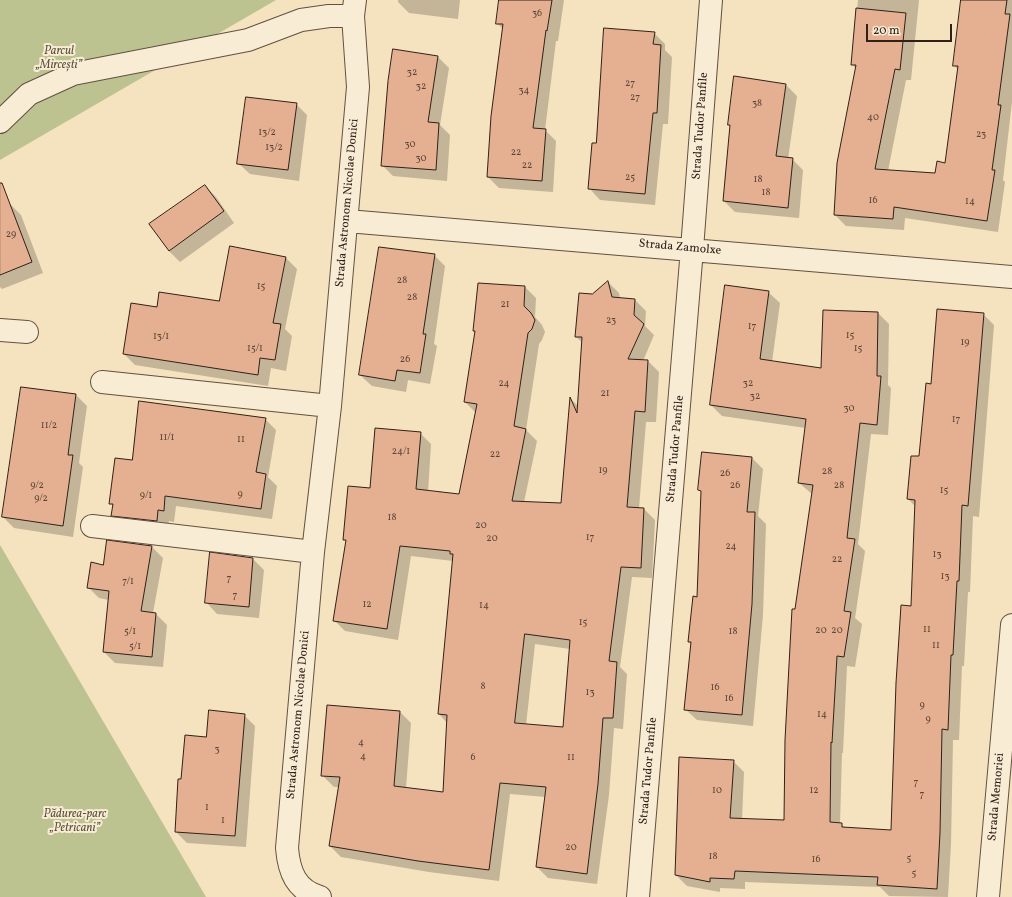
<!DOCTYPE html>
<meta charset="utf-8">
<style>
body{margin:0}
#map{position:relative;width:1012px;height:897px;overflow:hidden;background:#f5e2be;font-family:Vollkorn,serif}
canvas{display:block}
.scale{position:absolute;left:866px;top:24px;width:86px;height:18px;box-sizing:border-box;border:2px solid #312018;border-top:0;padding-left:5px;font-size:12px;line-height:14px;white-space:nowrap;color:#312018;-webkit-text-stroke:3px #f8ecd5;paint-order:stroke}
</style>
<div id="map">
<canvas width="1012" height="897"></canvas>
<div class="scale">20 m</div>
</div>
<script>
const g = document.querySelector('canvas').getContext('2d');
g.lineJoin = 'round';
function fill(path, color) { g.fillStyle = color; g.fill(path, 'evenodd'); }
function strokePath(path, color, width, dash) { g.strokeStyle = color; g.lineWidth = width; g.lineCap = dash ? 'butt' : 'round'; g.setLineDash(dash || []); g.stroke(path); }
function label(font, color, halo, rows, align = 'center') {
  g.font = font + ' Vollkorn,serif'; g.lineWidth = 4; g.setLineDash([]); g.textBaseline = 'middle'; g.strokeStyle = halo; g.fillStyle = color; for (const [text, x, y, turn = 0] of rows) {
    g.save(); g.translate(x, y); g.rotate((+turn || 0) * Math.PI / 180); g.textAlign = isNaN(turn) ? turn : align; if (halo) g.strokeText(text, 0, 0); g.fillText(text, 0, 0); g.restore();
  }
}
fill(new Path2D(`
 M 0,0 L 276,0 L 0,160 Z
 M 0,545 L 206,897 L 0,897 Z`), '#bdc390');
fill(new Path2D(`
 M 398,0 L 460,0 L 458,19 L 409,13 L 398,2 Z
 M 501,0 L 564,0 L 558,41 L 556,41 L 545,130 L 556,141 L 553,192 L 499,188 L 488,177 L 503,29 L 497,23 Z
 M 858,0 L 919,0 L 911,80 L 906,80 L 888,171 L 936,175 L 946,164 L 958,70 L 954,65 L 963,0 L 1012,0 L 1012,102 L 1003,180 L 1005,182 L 998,232 L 905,218 L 904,230 L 846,226 L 835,215 L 856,69 L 852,64 Z
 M 654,33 L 665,44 L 665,50 L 672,57 L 668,124 L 663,124 L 655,205 L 600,200 L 589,188 L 597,144 Z
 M 438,57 L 449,68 L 440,125 L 450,135 L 447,181 L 393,176 L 382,165 Z
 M 786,85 L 797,96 L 788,159 L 792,159 L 803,170 L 799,218 L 735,212 L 724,201 L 731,127 L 729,124 Z
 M 296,104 L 307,115 L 299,181 L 250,174 L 238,163 Z
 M 205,186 L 216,197 L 234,223 L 180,262 L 169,251 Z
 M 10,204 L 21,215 L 43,273 L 2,289 L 0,287 L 0,208 Z
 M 434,255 L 445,266 L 434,344 L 437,346 L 430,384 L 408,380 L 406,392 L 372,386 L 360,375 Z
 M 286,258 L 297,269 L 285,329 L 292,336 L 286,371 L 271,368 L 268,386 L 135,365 L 124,354 L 158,309 L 220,302 Z
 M 608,282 L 619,293 L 620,298 L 635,300 L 646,311 L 645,326 L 654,335 L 643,361 L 648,361 L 659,372 L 656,422 L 646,422 L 639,508 L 644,509 L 655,520 L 652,578 L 632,577 L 620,667 L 627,674 L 623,729 L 614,728 L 609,795 L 597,884 L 548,878 L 537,867 L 546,797 L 510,794 L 499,881 L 429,872 L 341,857 L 330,846 L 339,787 L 334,787 L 322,775 L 400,712 L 411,723 L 406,788 L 444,793 L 447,723 L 439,714 L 453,561 L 411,556 L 398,640 L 345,631 L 334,620 L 347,542 L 344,539 L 371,490 L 420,433 L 431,444 L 428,492 L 460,495 L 476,413 L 465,402 L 476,333 L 474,331 L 525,287 L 536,298 L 535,317 L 542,325 L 545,332 L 542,340 L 539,344 L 526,430 L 537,441 L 524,502 L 561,504 L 571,399 L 579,407 L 583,343 L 576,337 L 592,295 ZM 535,644 L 570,649 L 564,729 L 526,725 Z
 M 768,292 L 780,303 L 772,362 L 822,369 L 878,313 L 889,324 L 888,385 L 891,388 L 888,435 L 871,434 L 858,544 L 865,551 L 855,618 L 862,624 L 855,667 L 847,666 L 843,753 L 842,753 L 840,824 L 846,828 L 892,831 L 912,607 L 916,507 L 908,499 L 920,458 L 932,385 L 983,314 L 994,325 L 979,517 L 973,516 L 970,592 L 968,592 L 964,666 L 962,666 L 959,740 L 953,740 L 951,844 L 948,897 L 889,896 L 880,887 L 745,882 L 745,889 L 720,888 L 720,892 L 687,886 L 676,875 L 733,761 L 744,772 L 742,820 L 785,821 L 796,610 L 812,494 L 799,483 L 806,428 L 722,416 L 711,405 Z
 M 76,395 L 87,406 L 79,463 L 83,467 L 73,537 L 14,528 L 3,517 Z
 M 265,419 L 276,430 L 268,477 L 277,486 L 272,519 L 176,506 L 174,522 L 169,521 L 167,532 L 123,526 L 112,515 L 114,507 L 110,503 L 132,461 Z
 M 752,458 L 763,469 L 758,516 L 766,524 L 763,615 L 753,726 L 697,720 L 685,709 L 692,644 L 689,642 L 698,598 L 702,493 L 699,490 Z
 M 152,547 L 163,558 L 153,613 L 156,614 L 167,625 L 163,667 L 115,663 L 104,652 L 109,600 L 99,598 L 88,587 Z
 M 253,559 L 264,570 L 259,618 L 217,614 L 206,602 Z
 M 244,715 L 255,726 L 246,847 L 187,843 L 176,832 L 182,780 L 207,738 Z`), '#0003');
const building = new Path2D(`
 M 499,0 L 552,0 L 547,31 L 546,30 L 533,128 L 546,129 L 542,181 L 487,177 L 491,116 L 503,24 L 496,24 Z
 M 961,0 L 1007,0 L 1005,14 L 1010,14 L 998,105 L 1001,105 L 992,170 L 995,170 L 987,221 L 894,207 L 893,219 L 834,215 L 837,163 L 856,65 L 851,65 L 856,8 L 906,13 L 900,70 L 895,69 L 875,169 L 935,173 L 937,161 L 945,163 L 958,66 L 953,66 Z
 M 604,28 L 655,32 L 653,44 L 661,45 L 657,113 L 653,113 L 645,194 L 588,189 L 592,143 L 596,143 Z
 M 393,49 L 438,56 L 428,122 L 439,123 L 436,170 L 381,166 L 388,81 Z
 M 734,76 L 786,84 L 776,156 L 793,158 L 788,208 L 723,201 L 730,125 L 728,125 Z
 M 246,97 L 297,103 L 288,170 L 237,164 Z
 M 0,183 L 2,183 L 32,262 L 0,275 Z
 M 205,185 L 224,211 L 169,251 L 149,224 Z
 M 230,246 L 286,257 L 273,323 L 281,324 L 275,360 L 260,358 L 258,375 L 123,354 L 131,303 L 157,307 L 159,292 L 219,301 Z
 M 379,247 L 435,254 L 423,334 L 426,334 L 420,373 L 397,370 L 395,381 L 359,375 Z
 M 608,281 L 612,297 L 635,299 L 634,315 L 644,324 L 628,359 L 648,360 L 645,412 L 635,411 L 627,507 L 644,508 L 641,568 L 621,567 L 609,661 L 617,662 L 613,718 L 603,718 L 598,784 L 587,874 L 536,867 L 546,787 L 500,783 L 489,870 L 418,861 L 329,846 L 340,777 L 321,776 L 327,705 L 400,711 L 394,786 L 443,792 L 447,715 L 438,714 L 453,554 L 450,554 L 450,551 L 400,546 L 387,629 L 333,621 L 346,540 L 343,540 L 348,486 L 370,488 L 375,428 L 421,432 L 416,489 L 459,494 L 477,404 L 464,402 L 475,331 L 473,331 L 478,283 L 525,286 L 524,306 L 531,313 L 535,320 L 532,329 L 528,333 L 514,426 L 526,429 L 512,501 L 561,503 L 570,397 L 577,413 L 582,337 L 575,337 L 579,293 L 592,294 ZM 525,634 L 570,640 L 563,727 L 515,723 Z
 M 725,285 L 769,291 L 760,359 L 821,368 L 823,310 L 878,312 L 877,376 L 881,376 L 877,425 L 860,423 L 847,538 L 855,539 L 844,611 L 851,612 L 844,657 L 837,656 L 832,743 L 831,742 L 830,822 L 842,823 L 842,827 L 891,830 L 896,683 L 901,605 L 911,606 L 915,500 L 907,499 L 911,456 L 919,456 L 926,383 L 931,384 L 937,309 L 984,313 L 968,506 L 962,505 L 959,581 L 957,581 L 953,655 L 951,655 L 948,730 L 942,729 L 940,833 L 937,889 L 877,885 L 878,877 L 735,871 L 734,879 L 710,878 L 710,882 L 675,875 L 679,757 L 734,760 L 730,818 L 784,820 L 785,740 L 792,609 L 795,609 L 813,485 L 798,483 L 806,419 L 710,405 Z
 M 21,387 L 76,394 L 68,455 L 73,455 L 63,526 L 2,517 Z
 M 139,401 L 266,418 L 256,472 L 266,474 L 261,509 L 165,496 L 164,511 L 158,510 L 157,521 L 111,516 L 113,504 L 109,504 L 115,458 L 132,460 Z
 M 702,452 L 752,457 L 747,512 L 755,512 L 752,604 L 742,715 L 684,710 L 691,642 L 688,642 L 693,596 L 697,597 L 701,491 L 698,490 Z
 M 107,540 L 152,546 L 141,611 L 156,613 L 152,657 L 103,652 L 109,591 L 87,588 L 91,562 L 103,565 Z
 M 210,552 L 253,558 L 249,607 L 205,603 Z
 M 209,710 L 245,714 L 235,836 L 175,832 L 178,779 L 181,779 L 185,735 L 206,737 Z`);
fill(building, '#e4b091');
strokePath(building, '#312018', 1);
const minor = new Path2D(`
 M 0,122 L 29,94 L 73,74 L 248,40 L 301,20 L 329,16 L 353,16
 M 347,221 L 1012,277
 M 0,330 L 27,332
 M 102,382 L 330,406
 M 92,526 L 313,552
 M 320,897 C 296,890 289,872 287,848 L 313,552 L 330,406 L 358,87 L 353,16 L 355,0
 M 638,897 L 692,249 L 711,0
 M 988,897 L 1012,625`);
strokePath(minor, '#625042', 24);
strokePath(minor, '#f8ecd5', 22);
label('10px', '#5e4436', null, [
 ["36",537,14],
 ["32",412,73],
 ["27",630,84],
 ["32",421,87],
 ["34",524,91],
 ["27",635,98],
 ["38",757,104],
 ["40",873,118],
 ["13/2",267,133],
 ["23",981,135],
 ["30",410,145],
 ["13/2",274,148],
 ["22",516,153],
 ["30",421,159],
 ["22",527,166],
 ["25",630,178],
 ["18",758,180],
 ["18",766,193],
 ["16",873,201],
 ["14",970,202],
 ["29",11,235],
 ["28",402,281],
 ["15",261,287],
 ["28",412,298],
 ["21",505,305],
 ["23",611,321],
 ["17",752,327],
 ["15",850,336],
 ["13/1",161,337],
 ["19",965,343],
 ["15/1",255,349],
 ["15",858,349],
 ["26",405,360],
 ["24",504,384],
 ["32",748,384],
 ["21",605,394],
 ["32",755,397],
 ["30",849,409],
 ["17",956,420],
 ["11/2",49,426],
 ["11/1",167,438],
 ["11",241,440],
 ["24/1",401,452],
 ["22",495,455],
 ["19",603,471],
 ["28",827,472],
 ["26",725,474],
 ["9/2",37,486],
 ["26",735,486],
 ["28",839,486],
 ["15",944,491],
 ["9",240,495],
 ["9/1",146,496],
 ["9/2",41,499],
 ["18",392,518],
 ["20",481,526],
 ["17",590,538],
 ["20",492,539],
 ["24",731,547],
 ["13",937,555],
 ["22",837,560],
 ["13",945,577],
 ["7",229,579],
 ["7/1",128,582],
 ["7",235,596],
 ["12",367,605],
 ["14",484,606],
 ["15",583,623],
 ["11",927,630],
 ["20",821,631],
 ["20",837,631],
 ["5/1",130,632],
 ["18",733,632],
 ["11",936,646],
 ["5/1",135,647],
 ["8",483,687],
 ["16",715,688],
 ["13",590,693],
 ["16",729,699],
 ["9",922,706],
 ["14",822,715],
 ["9",928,720],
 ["4",361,743],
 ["3",217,750],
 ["4",363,757],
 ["6",473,758],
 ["11",571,758],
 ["7",916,783],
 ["10",717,791],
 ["12",814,791],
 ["7",922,795],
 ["1",207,808],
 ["1",223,821],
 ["20",571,848],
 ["18",713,857],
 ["5",909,859],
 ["16",816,860],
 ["5",914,874]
]);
label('italic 12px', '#5b513c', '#f8ecd5', [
 ["Parcul",59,52],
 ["„Mircești”",59,66],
 ["Pădurea-parc",75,815],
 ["„Petricani”",75,829]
]);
label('12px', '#312018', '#f8ecd5', [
 ["Strada Tudor Panfile",701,126,-86],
 ["Strada Astronom Nicolae Donici",348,203,-85],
 ["Strada Zamolxe",680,248,5],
 ["Strada Tudor Panfile",676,449,-85],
 ["Strada Astronom Nicolae Donici",299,715,-85],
 ["Strada Tudor Panfile",649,771,-85],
 ["Strada Memoriei",997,797,-85]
]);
</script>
